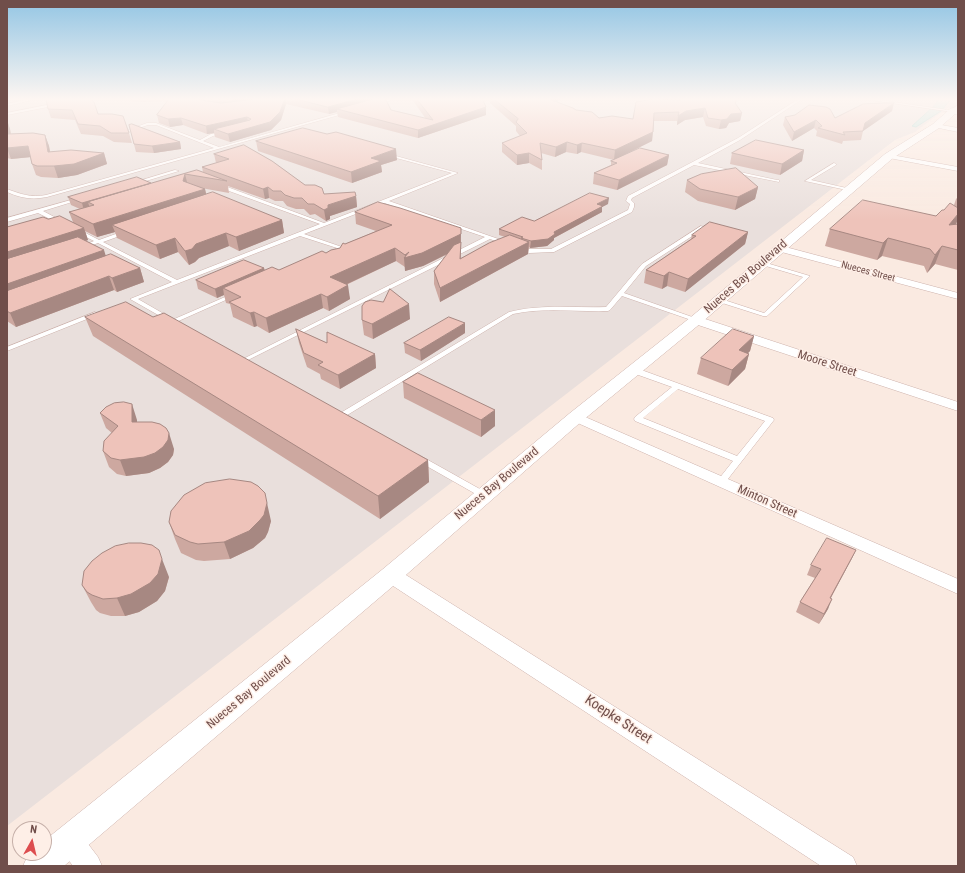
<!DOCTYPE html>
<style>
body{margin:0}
#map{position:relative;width:965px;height:873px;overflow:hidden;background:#faeae1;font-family:"Roboto Condensed",sans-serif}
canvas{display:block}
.frame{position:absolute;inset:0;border:8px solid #704e4a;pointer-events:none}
.north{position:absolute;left:12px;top:821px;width:40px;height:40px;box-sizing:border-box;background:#feefe7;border:1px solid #c5afa8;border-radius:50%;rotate:8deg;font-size:11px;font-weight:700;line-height:16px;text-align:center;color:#704e4a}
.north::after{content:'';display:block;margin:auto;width:14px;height:18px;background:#dd4d4f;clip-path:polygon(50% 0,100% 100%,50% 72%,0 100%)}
</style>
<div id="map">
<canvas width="965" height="873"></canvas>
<div class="frame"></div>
<div class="north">N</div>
</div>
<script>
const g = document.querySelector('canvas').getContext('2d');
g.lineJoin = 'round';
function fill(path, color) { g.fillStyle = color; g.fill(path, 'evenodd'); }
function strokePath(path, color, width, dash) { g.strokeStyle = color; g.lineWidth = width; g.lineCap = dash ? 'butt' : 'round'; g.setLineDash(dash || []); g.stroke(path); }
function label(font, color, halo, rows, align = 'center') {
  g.font = font + ' "Roboto Condensed",sans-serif'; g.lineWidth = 3; g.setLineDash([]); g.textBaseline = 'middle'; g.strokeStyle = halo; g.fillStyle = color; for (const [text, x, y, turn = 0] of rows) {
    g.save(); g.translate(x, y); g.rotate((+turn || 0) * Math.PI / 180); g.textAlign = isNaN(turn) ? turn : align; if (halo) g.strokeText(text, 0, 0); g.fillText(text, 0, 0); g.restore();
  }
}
fill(new Path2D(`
 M 7,98 L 958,98 L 958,109 L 947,108 L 915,132 L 895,140 L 7,826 Z`), '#e9dfdc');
const water = new Path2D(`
 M 940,98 L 952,98 L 941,111 L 916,127 L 912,126 L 934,106 Z`);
fill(water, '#b7e2de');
strokePath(water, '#9ed3cf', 1);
const service = new Path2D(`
 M 34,98 L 40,98 L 7,106 L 7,104 Z
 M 393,98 L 398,98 L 377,105 L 374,104 Z
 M 800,98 L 804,98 L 740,140 L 698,163 L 777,180 L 779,180 L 779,182 L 694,165 L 632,198 L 631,200 L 634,203 L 634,207 L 632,212 L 554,252 L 529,253 L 515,247 L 518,245 L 530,249 L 551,249 L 628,210 L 630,204 L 626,201 L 628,196 L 738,138 Z
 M 857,98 L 865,98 L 955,111 L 953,112 Z
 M 57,103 L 58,105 L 7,115 L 7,113 Z
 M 347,111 L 350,112 L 47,197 C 32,200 20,198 7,192 L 7,189 C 21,194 31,198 46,195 L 214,148 L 156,125 L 148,125 L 130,131 L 128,130 L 147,123 L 156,123 L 200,140 L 211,134 L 227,131 L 227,133 L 213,136 L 203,141 L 219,147 Z
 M 385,153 L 458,173 L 389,201 L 510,243 L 507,245 L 490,239 L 246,361 L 242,361 L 241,360 L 485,237 L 384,203 L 304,234 L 345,248 L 336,253 L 331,252 L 337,248 L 300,236 L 138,299 L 171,318 L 172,320 L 232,294 L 236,294 L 237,295 L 174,323 L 172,322 L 171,320 L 167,320 L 130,299 L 172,282 L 98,243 L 82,249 L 79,247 L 94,241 L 76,232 L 76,230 L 80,230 L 99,240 L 124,231 L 128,231 L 128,233 L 103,242 L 177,280 L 320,224 L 218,187 L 218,185 L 222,185 L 324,223 L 452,173 L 385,155 Z
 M 834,163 L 836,164 L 836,165 L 811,180 L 851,189 L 851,191 L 805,181 Z
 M 175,170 L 179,171 L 136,184 L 132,183 Z
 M 78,198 L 82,199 L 43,211 L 64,222 L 64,224 L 60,224 L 38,213 L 7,222 L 7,218 Z
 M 701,226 L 703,227 L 703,229 L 646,266 L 624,293 L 698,319 L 698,321 L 694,321 L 622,296 L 610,310 L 608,311 C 576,312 544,307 513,314 L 344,417 L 338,417 L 337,415 L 509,312 C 541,304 573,308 606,307 L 642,264 Z
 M 759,262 L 763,262 L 810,276 L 767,316 L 763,316 L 716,301 L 715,300 L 718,298 L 764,313 L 803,277 L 759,264 Z
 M 95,312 L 98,314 L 97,315 L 7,351 L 7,347 Z
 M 630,368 L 636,368 L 773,418 L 774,420 L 724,484 L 718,484 L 717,482 L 718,480 L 733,461 L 635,421 L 634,419 L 635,417 L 672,387 L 630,372 L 629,370 ZM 678,389 L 765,421 L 737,456 L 643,418 Z
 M 419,455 L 487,493 L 488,495 L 487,497 L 481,497 L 416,460 L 415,458 Z`);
const minor = new Path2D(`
 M 958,105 L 958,110 L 955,112 L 951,112 L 951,110 Z
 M 936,124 L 958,128 L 958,132 L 934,127 L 932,126 Z
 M 886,154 L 958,167 L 958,171 L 889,158 L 885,156 Z
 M 778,245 L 958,293 L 958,299 L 774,250 L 773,248 Z
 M 696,316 L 958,402 L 958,411 L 692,323 L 690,320 L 692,317 Z
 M 576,413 L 958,579 L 958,594 L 571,420 L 569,417 L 571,414 Z
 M 391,568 L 398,570 L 853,857 L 857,866 L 821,866 L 384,580 L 382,575 L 384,570 Z
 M 70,828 L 79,832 L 98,857 L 102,866 L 73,866 L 61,850 L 57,841 L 61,832 Z`);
const tertiary = new Path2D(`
 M 953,108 L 958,109 L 958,115 L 955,114 L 939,128 L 893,158 L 701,323 L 582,421 L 399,581 L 64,866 L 23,866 L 29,853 L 44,853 L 44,841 L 383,569 L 570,413 L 691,317 L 885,154 L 933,124 L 950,109 Z`);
strokePath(service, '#cdb2ac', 1);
strokePath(minor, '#cdb2ac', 1);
strokePath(tertiary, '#cdb2ac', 1);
fill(service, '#fff');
fill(minor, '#fff');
fill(tertiary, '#fff');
fill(new Path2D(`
 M 130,98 L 292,98 L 391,110 L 426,119 L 411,98 L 482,98 L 486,115 L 418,138 L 338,117 L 337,112 L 329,114 L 286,104 L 281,120 L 271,130 L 230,142 L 215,137 L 214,133 L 207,134 L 183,125 L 170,127 L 159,123 L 157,115 L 167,101 L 143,102 L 131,101 ZM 206,99 L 207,101 L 201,100 Z
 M 490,98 L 562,98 L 556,102 L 576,110 L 599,118 L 633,119 L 680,100 L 680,98 L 736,98 L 736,105 L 742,113 L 740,121 L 729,123 L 726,128 L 719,129 L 706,126 L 703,117 L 685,120 L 677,125 L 677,121 L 653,121 L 652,141 L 614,160 L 581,152 L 577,154 L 566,152 L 555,157 L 541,153 L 542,160 L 542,170 L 529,163 L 517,165 L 502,152 L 502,143 L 520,136 L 516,131 L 516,126 L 490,103 Z
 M 46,99 L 98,114 L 129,133 L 132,143 L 114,142 L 103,136 L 81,134 L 75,120 L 51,118 L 48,109 Z
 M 892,111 L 863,131 L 861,140 L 843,141 L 842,144 L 816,136 L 817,131 L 814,128 L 792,141 L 783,125 L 785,117 L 835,118 Z
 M 7,120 L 10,129 L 11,134 L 45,135 L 49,146 L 50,152 L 104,153 L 107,164 L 77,175 L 58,178 L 41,177 L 36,175 L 32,164 L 30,157 L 11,159 L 7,158 Z
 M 129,125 L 180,142 L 181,149 L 154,153 L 136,152 Z
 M 256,141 L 397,160 L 381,165 L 382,172 L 352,183 L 258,151 Z
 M 804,150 L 802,161 L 780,175 L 730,164 L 732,153 Z
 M 214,154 L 305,185 L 324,194 L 356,196 L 357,207 L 330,216 L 330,219 L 326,221 L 315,214 L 310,215 L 304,209 L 296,209 L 287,206 L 283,201 L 275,201 L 269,198 L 265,199 L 228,186 L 229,193 L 201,188 L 205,189 L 206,195 L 282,220 L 284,233 L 239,251 L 229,246 L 199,258 L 195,262 L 189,265 L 178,252 L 160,259 L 117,238 L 115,232 L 97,237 L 85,231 L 88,240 L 86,241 L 106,256 L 140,268 L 144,282 L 117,292 L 114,290 L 16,327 L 7,321 L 7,227 L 48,219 L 73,222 L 69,212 L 80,209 L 71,205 L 68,197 L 151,184 L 197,170 L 203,172 L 202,167 L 216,163 Z
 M 669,155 L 667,165 L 617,190 L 593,184 L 594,173 L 611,165 L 611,161 Z
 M 687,180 L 758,187 L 755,199 L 735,210 L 698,201 L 685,192 Z
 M 958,197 L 958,219 L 956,224 L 958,224 L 958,270 L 935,264 L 927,273 L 924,266 L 882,256 L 877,260 L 825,246 L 830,229 L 936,216 L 954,205 L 956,199 Z
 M 608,204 L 602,207 L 602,212 L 554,238 L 554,240 L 547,246 L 530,248 L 529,247 L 528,254 L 440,302 L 434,284 L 434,271 L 448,254 L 423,266 L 405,271 L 405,267 L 396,261 L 346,285 L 350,299 L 329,311 L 323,308 L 269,333 L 257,326 L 254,327 L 233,317 L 230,304 L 226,303 L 224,295 L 217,298 L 198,289 L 196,280 L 264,268 L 265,271 L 279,270 L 340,248 L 345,244 L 376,231 L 356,224 L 355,212 L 461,228 L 461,258 L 505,237 L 499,235 L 499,229 Z
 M 748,232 L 745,244 L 685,292 L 667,286 L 662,289 L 644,283 L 646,270 L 691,239 L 692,235 Z
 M 85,317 L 153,317 L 428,460 L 429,482 L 380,519 L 93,336 Z
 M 410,319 L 373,339 L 364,335 L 362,320 Z
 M 296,329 L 327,343 L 375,354 L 376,368 L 340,389 L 321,379 L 320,374 L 307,367 L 299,343 Z
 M 465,333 L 421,361 L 405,353 L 404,343 Z
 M 754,336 L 750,351 L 748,353 L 749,354 L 745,369 L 728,386 L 697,374 L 701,358 Z
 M 403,382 L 495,426 L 481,437 L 404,398 Z
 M 100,413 L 137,420 L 137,422 L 174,449 L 173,455 L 168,462 L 160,468 L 149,473 L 126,476 L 117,474 L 109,467 L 103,451 L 112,433 L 106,428 Z
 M 271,521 L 268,532 L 265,538 L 253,548 L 230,559 L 204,561 L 196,560 L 181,553 L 175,539 L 169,522 Z
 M 856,550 L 851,560 L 831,598 L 828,609 L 819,624 L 796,612 L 800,602 L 815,578 L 807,575 L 811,565 Z
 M 169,577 L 165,591 L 157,601 L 139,612 L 125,616 L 111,616 L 100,613 L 96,610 L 91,602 L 82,585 Z`), '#cda8a0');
fill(new Path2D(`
 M 192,98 L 206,98 L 206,99 L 193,102 Z
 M 232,98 L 280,98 L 233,104 Z
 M 285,98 L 286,98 L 286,104 L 281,120 L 271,130 L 230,142 L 228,134 L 270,122 Z
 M 361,98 L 382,98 L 337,109 L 337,112 L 329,114 L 328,107 Z
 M 551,98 L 562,98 L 549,108 L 549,99 Z
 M 894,103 L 892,111 L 863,131 L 865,123 Z
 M 486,107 L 486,115 L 418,138 L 418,130 Z
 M 705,108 L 703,117 L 685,120 L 677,125 L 678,116 L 686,111 Z
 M 742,113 L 740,121 L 729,123 L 726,128 L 719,129 L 721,120 L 731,114 Z
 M 247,117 L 249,125 L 214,129 L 214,133 L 207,134 L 206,126 Z
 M 181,118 L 183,125 L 170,127 L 168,119 Z
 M 7,120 L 10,129 L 12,145 L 8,134 Z
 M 816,120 L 814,128 L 792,141 L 794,132 Z
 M 653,132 L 652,141 L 614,160 L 615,150 Z
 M 45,135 L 49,146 L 52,163 L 48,152 Z
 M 180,142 L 181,149 L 154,153 L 152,146 Z
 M 567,142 L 566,152 L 555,157 L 556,147 Z
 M 582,143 L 581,152 L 577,154 L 577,145 Z
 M 28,146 L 32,157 L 11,159 L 7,148 Z
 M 396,149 L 397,160 L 381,165 L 382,172 L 352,183 L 351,172 L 371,158 Z
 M 804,150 L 802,161 L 780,175 L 782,164 Z
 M 104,153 L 107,164 L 77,175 L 58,178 L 54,166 Z
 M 529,153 L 529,163 L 517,165 L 517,155 Z
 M 669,155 L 667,165 L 617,190 L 619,180 Z
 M 185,174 L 188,186 L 183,181 Z
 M 151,183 L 153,190 L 94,205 L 88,202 L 90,209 L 84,211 L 82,203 Z
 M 268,187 L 269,198 L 265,199 L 263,189 Z
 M 758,187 L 755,199 L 735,210 L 738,197 Z
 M 205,189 L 208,202 L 112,225 L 115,232 L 97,237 L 93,224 Z
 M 356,196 L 357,207 L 330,216 L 330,219 L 326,221 L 324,210 L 328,205 Z
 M 609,198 L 608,204 L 602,207 L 602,212 L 554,238 L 554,240 L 547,246 L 530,248 L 531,241 L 554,232 L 597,204 Z
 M 958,214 L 958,219 L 955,227 L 949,225 Z
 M 282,220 L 284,233 L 239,251 L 236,237 Z
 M 84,228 L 88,240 L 7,267 L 7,252 Z
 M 461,228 L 460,272 L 461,247 L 423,266 L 405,271 L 404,258 L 405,258 L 405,255 Z
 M 748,232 L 745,244 L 685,292 L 688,279 Z
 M 226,233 L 229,246 L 199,258 L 195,262 L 189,265 L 185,251 L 196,244 Z
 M 175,238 L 178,252 L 160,259 L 156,245 Z
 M 888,238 L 882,256 L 877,260 L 883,243 Z
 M 529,242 L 528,254 L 440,302 L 440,288 Z
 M 942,246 L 935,264 L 927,273 L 935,255 Z
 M 395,248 L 396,261 L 332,291 L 330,277 Z
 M 104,250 L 108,263 L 7,300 L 7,284 Z
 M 140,268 L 144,282 L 117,292 L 112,278 Z
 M 264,268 L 266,277 L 223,288 L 224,295 L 217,298 L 215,289 Z
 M 669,272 L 667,286 L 662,289 L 664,276 Z
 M 109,276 L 114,290 L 16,327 L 10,313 Z
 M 348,285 L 350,299 L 329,311 L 327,297 Z
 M 321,294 L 323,308 L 269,333 L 266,318 Z
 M 409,304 L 410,319 L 373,339 L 372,324 Z
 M 254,312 L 257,326 L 254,327 L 250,313 Z
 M 465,323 L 465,333 L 421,361 L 420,350 Z
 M 754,336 L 750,351 L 735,366 L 739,350 Z
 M 375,354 L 376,368 L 340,389 L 338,375 Z
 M 749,354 L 745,369 L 728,386 L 732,370 Z
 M 132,404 L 137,420 L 137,438 L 132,422 Z
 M 495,410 L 495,426 L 481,437 L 481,420 Z
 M 169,433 L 174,449 L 173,455 L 168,462 L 160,468 L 149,473 L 126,476 L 120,460 Z
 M 428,460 L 429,482 L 380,519 L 378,496 Z
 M 267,503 L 271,521 L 268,532 L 265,538 L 253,548 L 230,559 L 224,542 Z
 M 856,550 L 851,560 L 825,608 L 830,598 Z
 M 162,559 L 169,577 L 165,591 L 157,601 L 139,612 L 125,616 L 117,598 Z
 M 832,599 L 828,609 L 819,624 L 824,614 Z`), '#a78882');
const building = new Path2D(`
 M 51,98 L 89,98 L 94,102 L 98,114 L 112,114 L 123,116 L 129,133 L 111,133 L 100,126 L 78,124 L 72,110 L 48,109 L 46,99 Z
 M 170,98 L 194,98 L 201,100 L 221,103 L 264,98 L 285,98 L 280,112 L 270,122 L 228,134 L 214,129 L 250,120 L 251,119 L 247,117 L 206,126 L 181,118 L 168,119 L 157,115 Z
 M 292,98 L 361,98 L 328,107 Z
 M 377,98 L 385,98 L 391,110 L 433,120 L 416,98 L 482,98 L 486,107 L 418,130 L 337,109 Z
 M 493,98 L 551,98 L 549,99 L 573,108 L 576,110 L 592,112 L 599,118 L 612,116 L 633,119 L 636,102 L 653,99 L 680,100 L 680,98 L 736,98 L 736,102 L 735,103 L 742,113 L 731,114 L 727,119 L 721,120 L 708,118 L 705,108 L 686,111 L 678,116 L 679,112 L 654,113 L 653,132 L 615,150 L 582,143 L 577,145 L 567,142 L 556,147 L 540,143 L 542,160 L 529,153 L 517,155 L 502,143 L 527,133 L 516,122 L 518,119 Z
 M 894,103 L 865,123 L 863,131 L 843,132 L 845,135 L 818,128 L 822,126 L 816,120 L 794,132 L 785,117 L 795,115 L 809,105 L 826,107 L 830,109 L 835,118 L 863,104 Z
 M 7,123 L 8,134 L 33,133 L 45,135 L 48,152 L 71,150 L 104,153 L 74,164 L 54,166 L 37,166 L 32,164 L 28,146 L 7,148 Z
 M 132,124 L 180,142 L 152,146 L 134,144 L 129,125 Z
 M 303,128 L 327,134 L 336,132 L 396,149 L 371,158 L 381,161 L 351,172 L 256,141 Z
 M 756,140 L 804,150 L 782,164 L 732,153 Z
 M 244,145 L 272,161 L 305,185 L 315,185 L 322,188 L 324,194 L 355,192 L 356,196 L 328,205 L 328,208 L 324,210 L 314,204 L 308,204 L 302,198 L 294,198 L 285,195 L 281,191 L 273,191 L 268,187 L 263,189 L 202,167 L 229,159 L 214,154 Z
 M 640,148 L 669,155 L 619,180 L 594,173 L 617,163 L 611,161 Z
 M 736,168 L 758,187 L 738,197 L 700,189 L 687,180 L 701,174 Z
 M 197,170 L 227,181 L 185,174 L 183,181 L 205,189 L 93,224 L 69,212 L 94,205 L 88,202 Z
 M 137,177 L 151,183 L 82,203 L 68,197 Z
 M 213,192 L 282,220 L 236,237 L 226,233 L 196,244 L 192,249 L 185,251 L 175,238 L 156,245 L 112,225 Z
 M 590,193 L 609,198 L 597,204 L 603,206 L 554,232 L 555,234 L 548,239 L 531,241 L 521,238 L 523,237 L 499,229 L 522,217 L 534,221 Z
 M 863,200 L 936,216 L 942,210 L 944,210 L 950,203 L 958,208 L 958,214 L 949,225 L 958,224 L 958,250 L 942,246 L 935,255 L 930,249 L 888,238 L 883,243 L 830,229 Z
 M 378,202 L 400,208 L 461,228 L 461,234 L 422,253 L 404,258 L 409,252 L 405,255 L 395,248 L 330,277 L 348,285 L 327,297 L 321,294 L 266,318 L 254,312 L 250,313 L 229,302 L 241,297 L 223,288 L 272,267 L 279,270 L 322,251 L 326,253 L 331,250 L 340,248 L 343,243 L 345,244 L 392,225 L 355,212 Z
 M 60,216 L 84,228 L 7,252 L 7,227 L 43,217 L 48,219 Z
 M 710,222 L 748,232 L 688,279 L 669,272 L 664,276 L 646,270 L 696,236 L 692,235 Z
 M 510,235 L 529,242 L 440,288 L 434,271 L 454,245 L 461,242 L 460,259 L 489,243 Z
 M 78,237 L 104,250 L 7,284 L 7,259 Z
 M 111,254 L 140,268 L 112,278 L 109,276 L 10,313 L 7,311 L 7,291 Z
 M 244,260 L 264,268 L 215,289 L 196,280 Z
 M 390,289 L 409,304 L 372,324 L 362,320 L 362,306 L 365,302 L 371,300 L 383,302 Z
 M 126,302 L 153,317 L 164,313 L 428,460 L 378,496 L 85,317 Z
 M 449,317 L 465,323 L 420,350 L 404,343 Z
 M 296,329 L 327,343 L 327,332 L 375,354 L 338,375 L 318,365 L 323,362 L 304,353 Z
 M 733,329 L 754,336 L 739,350 L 749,354 L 732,370 L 701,358 Z
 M 418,373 L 495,410 L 481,420 L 403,382 Z
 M 124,402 L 132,404 L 132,422 L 152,422 L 160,424 L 166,428 L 169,433 L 168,440 L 163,447 L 155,453 L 144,457 L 120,460 L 111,458 L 103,451 L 104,441 L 118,426 L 100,413 L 106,407 L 114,403 Z
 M 230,479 L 251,482 L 258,486 L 265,493 L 267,503 L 264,515 L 260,520 L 249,531 L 224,542 L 198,544 L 190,542 L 175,535 L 169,522 L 171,511 L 184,495 L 205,483 Z
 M 827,538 L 856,550 L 830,598 L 832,599 L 824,614 L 800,602 L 821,569 L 811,565 Z
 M 129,543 L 141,543 L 152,545 L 159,550 L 162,559 L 158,574 L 150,583 L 131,594 L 117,598 L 103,599 L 92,595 L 87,592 L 82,585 L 84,571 L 92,561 L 102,553 L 115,546 Z`);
fill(building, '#eec3ba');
strokePath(building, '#a78882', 1);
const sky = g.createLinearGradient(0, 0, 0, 220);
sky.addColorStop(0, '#94c6e4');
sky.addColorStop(0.45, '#fdf6f2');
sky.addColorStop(1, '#fdf6f200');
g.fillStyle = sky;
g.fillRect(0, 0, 965, 220);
label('10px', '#704e4a', '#feefe7', [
 ["Nueces Street",868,272,15]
]);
label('12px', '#704e4a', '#feefe7', [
 ["Nueces Bay Boulevard",746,277,-41],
 ["Moore Street",827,364,18],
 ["Nueces Bay Boulevard",497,484,-40],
 ["Minton Street",767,502,24],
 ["Nueces Bay Boulevard",249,693,-40]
]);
label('14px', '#704e4a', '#feefe7', [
 ["Koepke Street",618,720,33]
]);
</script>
